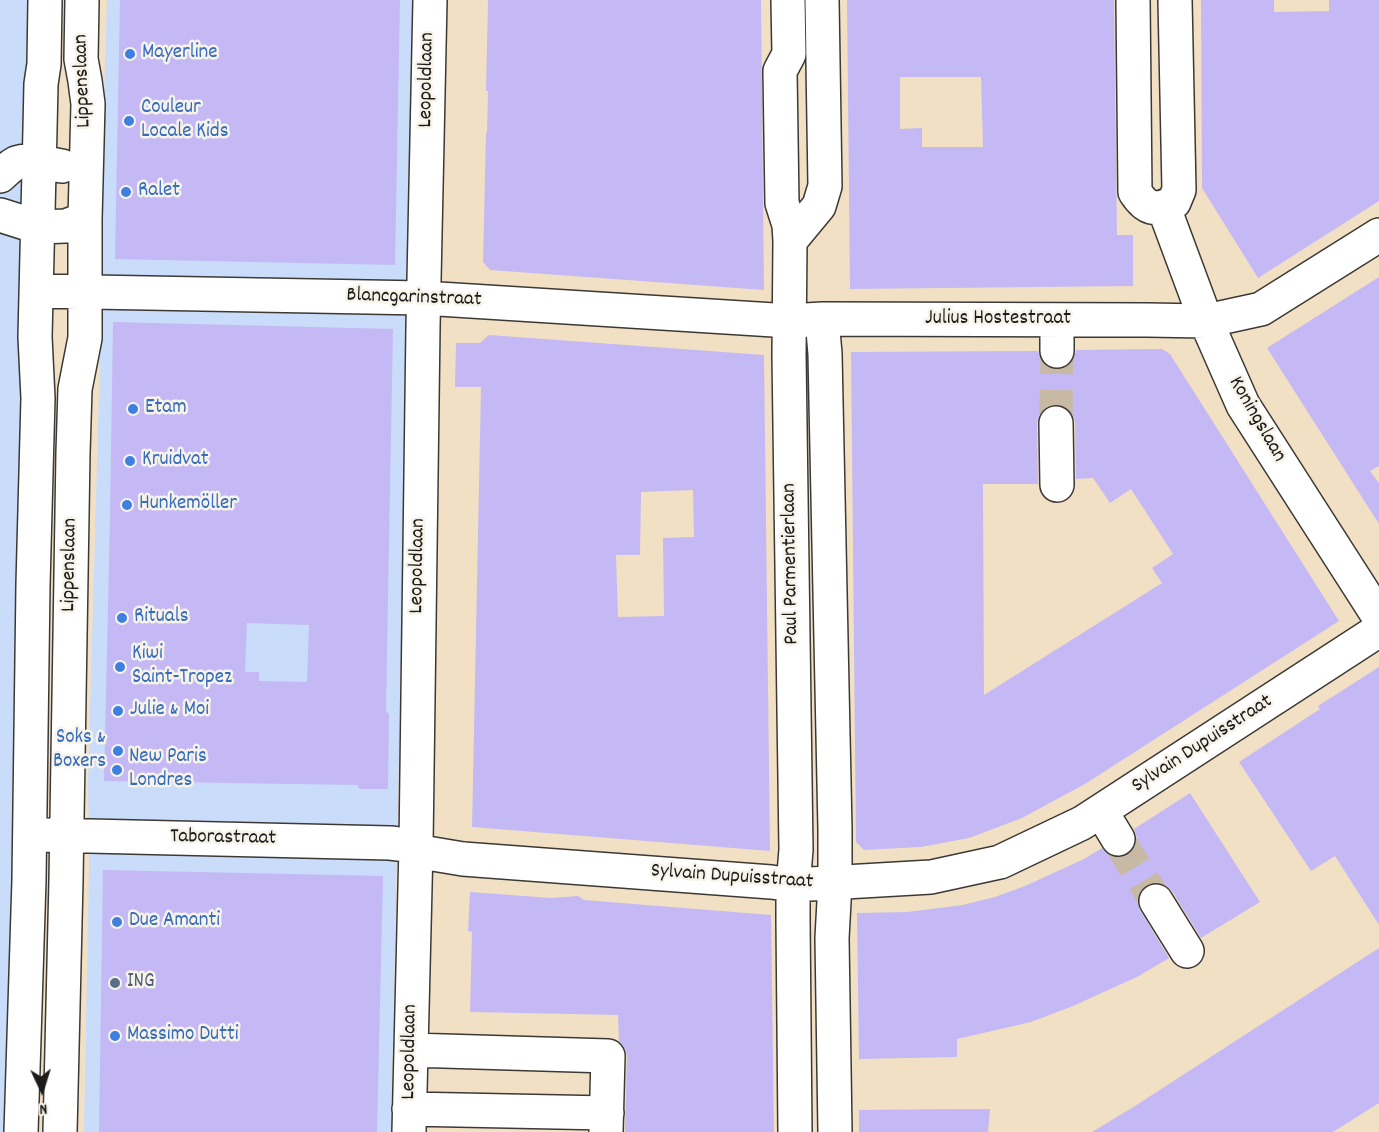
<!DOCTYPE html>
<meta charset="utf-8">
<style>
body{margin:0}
#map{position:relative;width:1379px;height:1132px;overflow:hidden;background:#f2e0c5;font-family:Dekko,sans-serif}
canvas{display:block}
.north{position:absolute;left:12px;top:1060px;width:60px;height:60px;-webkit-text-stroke:4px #f7f3e8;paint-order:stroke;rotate:176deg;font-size:16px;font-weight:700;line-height:24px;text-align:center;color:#1c1c1c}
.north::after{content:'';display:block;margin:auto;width:21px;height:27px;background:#1c1c1c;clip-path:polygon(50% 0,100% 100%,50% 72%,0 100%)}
</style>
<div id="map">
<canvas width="1379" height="1132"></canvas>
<div class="north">N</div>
</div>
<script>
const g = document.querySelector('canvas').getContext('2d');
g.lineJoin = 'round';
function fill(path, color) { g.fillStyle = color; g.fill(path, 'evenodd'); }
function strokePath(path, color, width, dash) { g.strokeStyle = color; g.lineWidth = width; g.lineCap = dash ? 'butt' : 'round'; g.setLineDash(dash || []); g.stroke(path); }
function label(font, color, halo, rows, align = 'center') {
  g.font = font + ' Dekko,sans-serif'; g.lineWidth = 5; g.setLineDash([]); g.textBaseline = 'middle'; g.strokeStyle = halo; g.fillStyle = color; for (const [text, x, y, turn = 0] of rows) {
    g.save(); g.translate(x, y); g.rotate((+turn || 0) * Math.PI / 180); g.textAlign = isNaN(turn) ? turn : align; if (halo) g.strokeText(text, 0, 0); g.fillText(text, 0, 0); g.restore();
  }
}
fill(new Path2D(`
 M 0,0 L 34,0 L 9,1132 L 0,1132 Z
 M 107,0 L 415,0 L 391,1132 L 84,1132 L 89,867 L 88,780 L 101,323 L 99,251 Z`), '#c9dcf9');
fill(new Path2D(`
 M 120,0 L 400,0 L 395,265 L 115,259 Z
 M 488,0 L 761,0 L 764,290 L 490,270 L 483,262 L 486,133 L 487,132 L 488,91 L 486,91 Z
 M 847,0 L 1114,0 L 1117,235 L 1133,235 L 1133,286 L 850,289 ZM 900,77 L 981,77 L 983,147 L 922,147 L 922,128 L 900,129 Z
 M 1201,0 L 1274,0 L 1274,12 L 1329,11 L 1329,0 L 1379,0 L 1379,201 L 1258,278 L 1202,188 Z
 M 1379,277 L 1379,466 L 1370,471 L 1379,483 L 1379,524 L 1267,348 Z
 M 113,322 L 393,329 L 387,651 L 386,711 L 389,714 L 388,789 L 360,789 L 357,785 L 104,781 L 110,518 ZM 247,623 L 309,625 L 307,682 L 259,681 L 259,672 L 245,672 Z
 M 489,335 L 764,355 L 770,851 L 472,827 L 481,387 L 455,387 L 456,343 L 480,343 ZM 693,490 L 694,537 L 663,538 L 664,616 L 618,617 L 616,555 L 640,555 L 641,492 Z
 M 1162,349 L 1170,354 L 1339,621 L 1085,784 L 1022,818 L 969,838 L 921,847 L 864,850 L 856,842 L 851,352 L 1038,351 L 1041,360 L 1047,367 L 1058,370 L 1067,367 L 1073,361 L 1076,350 ZM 1055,404 L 1066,407 L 1072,413 L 1075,422 L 1076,479 L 1093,478 L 1110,503 L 1131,489 L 1173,554 L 1152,568 L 1162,583 L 984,695 L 983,484 L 1038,484 L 1037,423 L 1040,413 L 1046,407 Z
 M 1379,667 L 1379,925 L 1335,856 L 1311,871 L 1239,762 L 1320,709 L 1318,706 Z
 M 1190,793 L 1260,902 L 1201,938 L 1172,891 L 1164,884 L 1156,882 L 1147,885 L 1139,893 L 1137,901 L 1140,910 L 1169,958 L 1137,977 L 1073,1006 L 1031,1022 L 957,1039 L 957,1057 L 859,1059 L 857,913 L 907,912 L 963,905 L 995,897 L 1025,886 L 1084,859 L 1102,848 L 1110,856 L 1118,858 L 1127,855 L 1135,847 L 1137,838 L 1134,829 Z
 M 103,870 L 383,876 L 377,1132 L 99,1132 Z
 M 470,892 L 551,898 L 578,896 L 584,900 L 771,915 L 774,1132 L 625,1132 L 627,1056 L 625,1048 L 619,1041 L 618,1015 L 470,1012 L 472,932 L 468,931 Z
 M 1379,948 L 1379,1103 L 1333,1132 L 1092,1132 L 1135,1106 Z
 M 958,1109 L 990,1109 L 988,1132 L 859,1132 L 859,1110 Z`), '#c4b9f4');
strokePath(new Path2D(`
 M 1056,423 L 1057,351
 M 1118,839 L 1156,901`), '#c7b9a3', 33, [33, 16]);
const minor = new Path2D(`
 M 788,0 L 789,54 L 780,71 L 782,203 L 789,225 L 790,241 L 789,355 L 796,850 L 793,885 L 793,920 L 795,1132
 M 1133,0 L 1135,192 C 1146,209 1155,212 1174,202 L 1179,190 L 1175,0
 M 0,176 C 5,172 10,166 16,163 C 30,158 48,164 62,166
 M 1164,208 L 1206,321 L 1243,405 L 1379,617
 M 0,215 L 38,227 L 66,226 L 85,219
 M 790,241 L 819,206 L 825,186 L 822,0
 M 37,291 L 423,298 L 790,321 L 822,319 L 1147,320 L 1206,321 L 1261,309 L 1379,235
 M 822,319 L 825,354 L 835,830 L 835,883 L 832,938 L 835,1132
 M 1057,351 L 1057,320
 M 1056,423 L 1057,485
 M 1101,811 L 1118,839
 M 46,835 L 390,843 L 416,846
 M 415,851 L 463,859 L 771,882 L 793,885 L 931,877 L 1000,862 L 1082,823 L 1379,630
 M 1156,901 L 1187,951
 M 411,1050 L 608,1056 L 606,1132
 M 409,1109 L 607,1113
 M 21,1132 L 29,880 L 33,585 L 38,398 L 35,337 L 40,129 L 41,84 L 44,64 L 45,0
 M 60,1132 L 66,880 L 73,453 L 75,389 L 85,338 L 85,219 L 88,104 L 85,81 L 81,59 L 82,0
 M 409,1132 L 416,846 L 423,327 L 430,0`);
strokePath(minor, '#3c3935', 36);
strokePath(minor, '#fff', 33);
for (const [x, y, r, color] of [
 [130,54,6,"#3f7fe0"],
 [129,121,6,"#3f7fe0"],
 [126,192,6,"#3f7fe0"],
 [133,409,6,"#3f7fe0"],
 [130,461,6,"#3f7fe0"],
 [127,505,6,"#3f7fe0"],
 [122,618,6,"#3f7fe0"],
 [120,667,6,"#3f7fe0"],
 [118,711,6,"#3f7fe0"],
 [118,751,6,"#3f7fe0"],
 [117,770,6,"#3f7fe0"],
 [117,922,6,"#3f7fe0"],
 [115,983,6,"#5c6f8a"],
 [115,1036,6,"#3f7fe0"]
]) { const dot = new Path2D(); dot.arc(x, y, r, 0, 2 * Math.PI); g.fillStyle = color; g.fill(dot); strokePath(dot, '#f7f3e8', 2); }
label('21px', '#366cbe', '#f7f3e8', [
 ["Mayerline",142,54],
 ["Couleur",141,109],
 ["Locale Kids",141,133],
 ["Ralet",138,192],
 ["Etam",145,409],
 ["Kruidvat",142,461],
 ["Hunkemöller",139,505],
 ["Rituals",134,618],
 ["Kiwi",132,655],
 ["Saint-Tropez",132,679],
 ["Julie & Moi",130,711],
 ["Soks &",106,739,"right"],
 ["Boxers",106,763,"right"],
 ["New Paris",129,758],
 ["Londres",129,782],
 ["Due Amanti",129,922],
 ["Massimo Dutti",127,1036]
], 'left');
label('21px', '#1c1c1c', '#f7f3e8', [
 ["Leopoldlaan",428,80,-89],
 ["Lippenslaan",84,81,-92],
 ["Blancgarinstraat",414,299,2],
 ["Julius Hostestraat",998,320],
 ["Koningslaan",1256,420,60],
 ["Paul Parmentierlaan",792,564,-91],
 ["Lippenslaan",71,565,-89],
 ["Leopoldlaan",419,566,-89],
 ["Sylvain Dupuisstraat",1203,745,-33],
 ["Taborastraat",223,839,1],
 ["Sylvain Dupuisstraat",732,878,4],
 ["Leopoldlaan",411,1052,-89]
]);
label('21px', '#4e5e75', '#f7f3e8', [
 ["ING",127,983]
], 'left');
</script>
